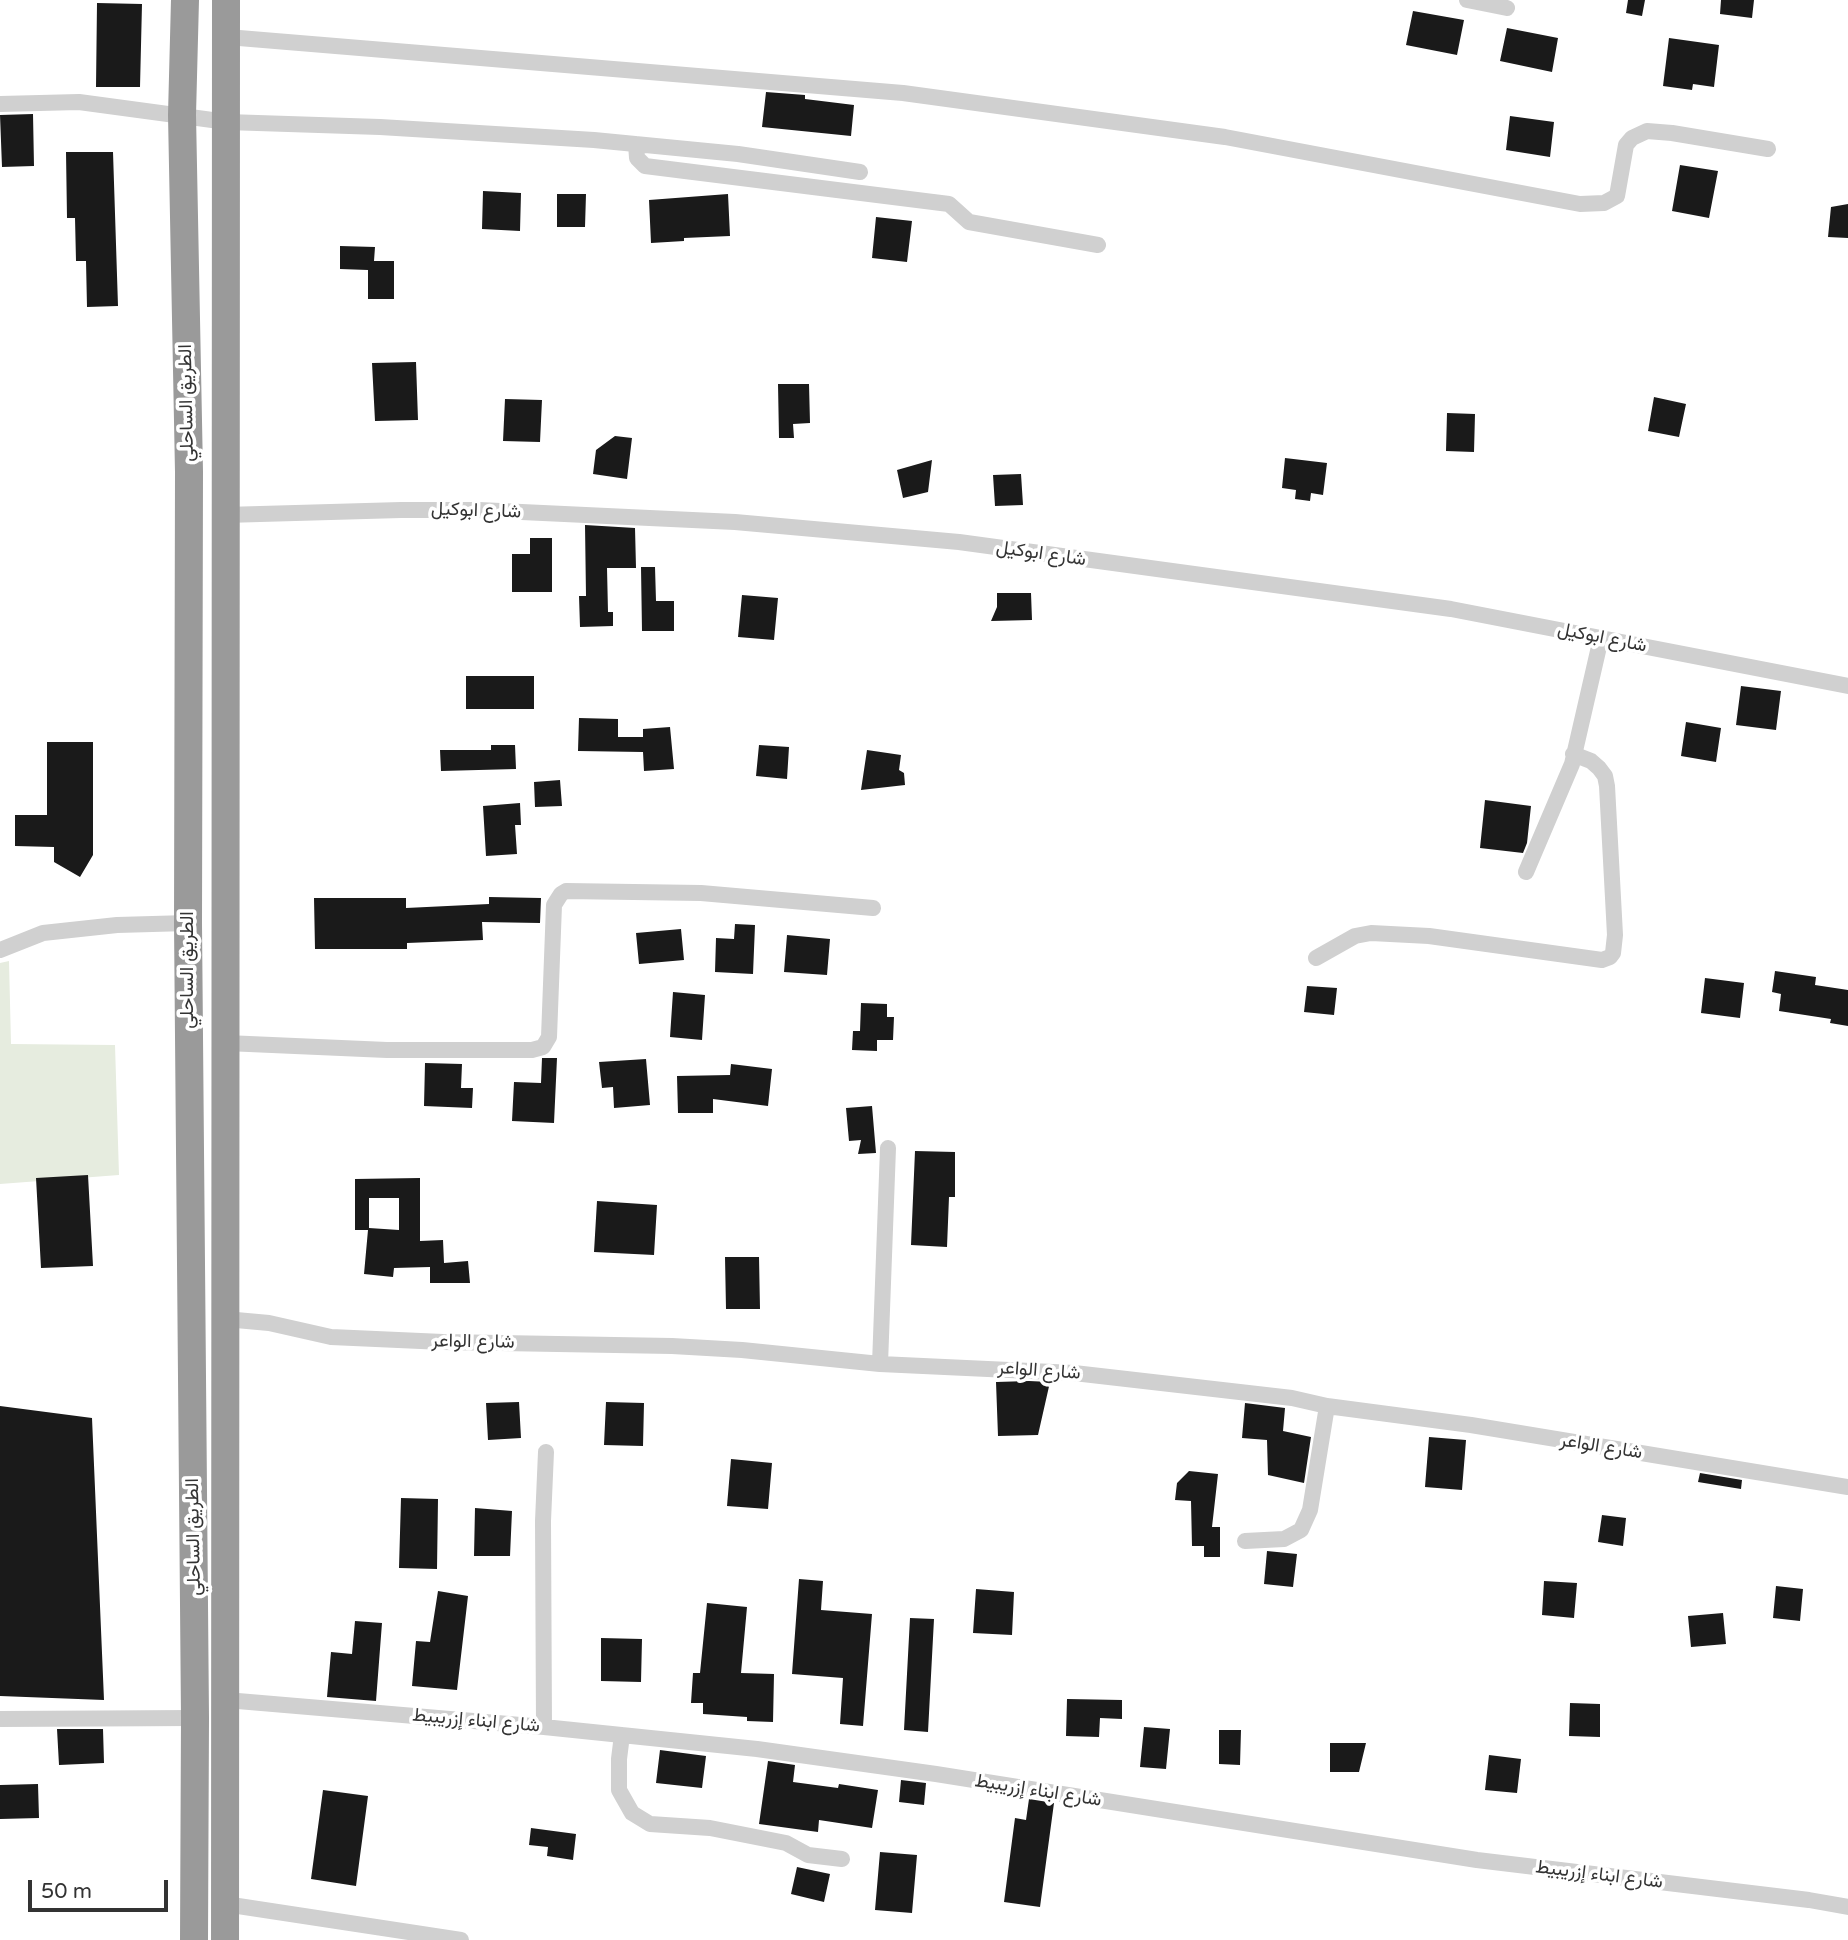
<!DOCTYPE html>
<html>
<head>
<meta charset="utf-8">
<style>
	body { margin:0 }
	#map { position:relative; width:1848px; height:1940px; overflow:hidden; background:#fff; font-family:"Varela Round",sans-serif }
	canvas { display:block }
	.scale { position:absolute; left:28px; top:1880px; width:140px; height:32px; box-sizing:border-box; border:4px solid #333; border-top:0; padding-left:9px; font-size:21px; line-height:24px; white-space:nowrap; color:#333; -webkit-text-stroke:5px #fff; paint-order:stroke }
</style>
</head>
<body>
<div id="map">
<canvas width="1848" height="1940"></canvas>
<div class="scale">50 m</div>
</div>
<script>
const ctx = document.querySelector('canvas').getContext('2d');
ctx.lineJoin = 'round';
function paint(path, color) {
  ctx.fillStyle = color;
  ctx.fill(path, 'evenodd');
}
function shape(rows) {
  const path = new Path2D();
  for (const r of rows) {
    path.moveTo(r[0], r[1]);
    for (let i = 2; i < r.length; i += 2) path.lineTo(r[i], r[i + 1]);
  }
  return path;
}
function trace(path, color, width, dash) {
  ctx.strokeStyle = color;
  ctx.lineWidth = width;
  ctx.lineCap = dash ? 'butt' : 'round';
  ctx.setLineDash(dash || []);
  ctx.stroke(path);
}
function label(font, color, halo, rows, align = 'center') {
  ctx.font = font + ' "Varela Round",Vazirmatn,sans-serif';
  ctx.lineWidth = 7;
  ctx.setLineDash([]);
  ctx.textBaseline = 'middle';
  ctx.strokeStyle = halo;
  ctx.fillStyle = color;
  for (const [text, x, y, turn = 0] of rows) {
    ctx.save();
    ctx.translate(x, y);
    ctx.rotate((+turn || 0) * Math.PI / 180);
    ctx.textAlign = isNaN(turn) ? turn : align;
    if (halo) ctx.strokeText(text, 0, 0);
    ctx.fillText(text, 0, 0);
    ctx.restore();
  }
}
const green = shape([
	[9,961,11,1044,115,1045,119,1175,0,1184,0,963]
]);
const building = shape([
	[1628,0,1645,0,1642,16,1626,13],
	[1721,0,1754,0,1752,18,1720,14],
	[97,3,142,4,140,87,96,87],
	[1413,11,1464,20,1457,55,1406,45],
	[1507,28,1558,38,1552,72,1500,61],
	[1669,38,1719,45,1714,87,1693,84,1692,90,1663,86],
	[766,92,805,95,805,99,854,105,851,136,762,127],
	[33,114,34,166,2,167,0,115],
	[1510,116,1554,122,1550,157,1506,150],
	[66,152,113,152,118,306,87,307,86,261,76,261,75,218,67,218],
	[1680,165,1718,171,1709,218,1672,211],
	[483,191,521,193,520,231,482,229],
	[557,194,586,194,585,227,557,227],
	[728,194,730,236,684,238,684,241,651,243,649,200],
	[1848,204,1848,238,1828,237,1831,207],
	[876,217,912,221,907,262,872,258],
	[340,246,375,247,374,261,394,261,394,299,368,299,368,270,340,269],
	[416,362,418,420,375,421,372,363],
	[778,384,809,384,810,423,793,424,794,438,779,438],
	[1654,397,1686,404,1679,437,1648,431],
	[505,399,542,400,540,442,503,441],
	[1447,413,1475,414,1474,452,1446,451],
	[615,436,632,438,627,479,593,474,596,450],
	[1285,458,1327,463,1323,495,1311,493,1310,501,1295,499,1296,490,1282,488],
	[932,460,928,492,903,498,897,470],
	[1021,474,1023,505,995,506,993,475],
	[585,525,635,528,636,568,607,568,608,612,613,612,613,626,580,627,579,596,586,596],
	[530,538,552,538,552,592,512,592,512,554,530,554],
	[641,567,655,567,656,601,674,601,674,631,642,631],
	[997,593,1031,593,1032,620,991,621,997,607],
	[742,595,778,598,774,640,738,637],
	[466,676,534,676,534,709,466,709],
	[1741,686,1781,691,1776,730,1736,725],
	[579,718,618,719,618,737,643,737,643,729,670,727,674,769,644,771,643,752,578,751],
	[1686,722,1721,728,1716,762,1681,756],
	[47,742,93,742,93,855,80,877,54,862,54,847,15,846,15,815,47,815],
	[491,745,515,745,516,769,441,771,440,750,491,750],
	[759,745,789,747,787,779,756,776],
	[867,750,901,755,899,770,904,773,905,785,861,790],
	[560,780,562,806,535,807,534,782],
	[1485,800,1531,806,1527,843,1523,853,1480,848],
	[520,803,521,825,515,825,517,854,486,856,483,806],
	[489,897,541,898,540,923,482,922,483,940,407,943,407,949,315,949,314,898,406,898,406,908,489,904],
	[735,924,755,925,753,974,715,972,716,938,734,939],
	[681,929,684,960,639,964,636,933],
	[787,935,830,939,827,975,784,972],
	[1775,971,1816,977,1815,985,1848,990,1848,1026,1830,1023,1831,1019,1779,1011,1781,994,1772,992],
	[1705,978,1744,983,1740,1018,1701,1013],
	[1307,986,1337,988,1334,1015,1304,1012],
	[673,992,705,995,702,1040,670,1037],
	[861,1003,887,1004,887,1017,894,1017,893,1040,877,1040,877,1051,852,1050,853,1031,860,1031],
	[542,1058,557,1058,554,1123,512,1121,514,1082,541,1083],
	[646,1059,650,1105,614,1108,613,1087,602,1088,599,1062],
	[425,1063,462,1064,461,1088,473,1088,472,1108,424,1106],
	[731,1064,772,1069,768,1106,713,1099,713,1113,678,1113,677,1076,730,1075],
	[872,1106,876,1153,858,1154,861,1140,849,1141,846,1108],
	[915,1151,955,1152,955,1197,949,1197,947,1247,911,1245],
	[88,1175,93,1266,41,1268,36,1178],
	[420,1178,420,1241,443,1240,444,1263,468,1261,470,1283,430,1283,430,1267,394,1268,393,1277,364,1274,368,1230,355,1230,355,1179],
	[369,1198,399,1198,399,1230,369,1228],
	[597,1201,657,1205,654,1255,594,1252],
	[725,1257,759,1257,760,1309,726,1309],
	[1029,1381,1050,1382,1038,1435,998,1436,996,1382],
	[519,1402,521,1438,488,1440,486,1403],
	[606,1402,644,1403,643,1446,604,1445],
	[1245,1403,1285,1408,1283,1431,1311,1437,1304,1483,1268,1475,1267,1440,1242,1438],
	[0,1406,92,1418,104,1700,0,1696],
	[1429,1437,1466,1440,1462,1490,1425,1487],
	[731,1459,772,1463,768,1509,727,1506],
	[1189,1471,1218,1474,1212,1527,1220,1527,1220,1557,1204,1557,1204,1546,1192,1546,1191,1501,1175,1500,1177,1483],
	[1700,1473,1742,1480,1741,1489,1698,1482],
	[401,1498,438,1499,437,1569,399,1568],
	[475,1508,512,1511,510,1556,474,1556],
	[1602,1515,1626,1518,1623,1546,1598,1542],
	[1267,1551,1297,1554,1293,1587,1264,1584],
	[799,1579,823,1581,821,1610,872,1614,863,1726,840,1724,843,1678,792,1674],
	[1544,1581,1577,1583,1574,1618,1542,1615],
	[1776,1586,1803,1589,1800,1621,1773,1618],
	[976,1589,1014,1592,1012,1635,973,1633],
	[438,1591,468,1596,457,1690,412,1686,416,1641,430,1642],
	[707,1603,747,1607,741,1673,774,1674,773,1722,747,1721,747,1717,703,1714,703,1703,691,1703,693,1673,700,1673],
	[1723,1613,1726,1644,1691,1647,1688,1616],
	[910,1618,934,1619,928,1732,904,1730],
	[355,1621,382,1623,376,1701,327,1697,331,1652,352,1654],
	[601,1638,642,1639,641,1682,601,1681],
	[1067,1699,1122,1700,1122,1719,1100,1718,1099,1737,1066,1736],
	[1570,1703,1600,1704,1600,1737,1569,1736],
	[1144,1727,1170,1729,1166,1769,1140,1767],
	[57,1729,103,1729,104,1763,59,1765],
	[1219,1730,1241,1730,1240,1765,1219,1764],
	[1330,1743,1366,1743,1359,1772,1330,1772],
	[660,1750,706,1756,702,1788,656,1783],
	[1489,1755,1521,1759,1517,1793,1485,1790],
	[768,1761,795,1765,793,1782,838,1788,839,1784,878,1790,872,1828,819,1820,818,1832,759,1824],
	[901,1780,926,1783,924,1805,899,1802],
	[38,1784,39,1818,0,1819,0,1785],
	[323,1790,368,1796,356,1886,311,1879],
	[1029,1799,1054,1803,1040,1907,1004,1902,1015,1818,1026,1820],
	[531,1828,576,1834,573,1860,547,1856,548,1847,529,1845],
	[880,1852,917,1855,912,1913,875,1910],
	[797,1867,830,1874,824,1902,791,1894]
]);
const street = shape([
	[1467,0,1507,8],
	[227,37,903,93,1225,137,1580,204,1604,203,1617,196,1626,145,1632,138,1647,131,1672,133,1768,149],
	[0,104,79,102,227,122,380,127,594,140,738,154,860,172],
	[636,144,637,158,645,166,949,204,969,222,1098,245],
	[225,515,401,510,479,510,735,522,959,542,1451,609,1848,686],
	[1526,872,1572,764,1601,638],
	[0,950,43,933,117,925,188,923],
	[1316,958,1355,936,1371,933,1429,936,1602,960,1610,957,1613,953,1615,935,1607,786,1605,776,1599,768,1591,761,1573,754],
	[226,1043,387,1050,532,1050,543,1047,549,1037,554,905,561,894,566,891,701,893,873,908],
	[225,1319,269,1323,331,1337,443,1342,672,1346,742,1350,880,1364,1074,1373,1292,1398,1327,1406,1471,1425,1848,1487],
	[880,1364,888,1148],
	[1245,1541,1284,1539,1301,1530,1310,1510,1327,1406],
	[226,1700,544,1727,757,1749,936,1774,1477,1860,1809,1900,1848,1907],
	[0,1719,195,1718],
	[544,1727,543,1521,546,1452],
	[622,1735,619,1759,619,1790,632,1813,650,1824,710,1828,786,1843,808,1855,842,1859],
	[225,1904,461,1940]
]);
const highway = shape([
	[185,0,182,115,189,472,188,923,195,1718,194,1940],
	[225,1940,226,0]
]);
const streetNames = [
	["الطريق الساحلي",187,403,-91],
	["شارع ابوكيل",476,511,2],
	["شارع ابوكيل",1041,554,8],
	["شارع ابوكيل",1602,638,11],
	["الطريق الساحلي",188,970,-90],
	["شارع الواعر",473,1342,1],
	["شارع الواعر",1039,1371,4],
	["شارع الواعر",1601,1447,9],
	["الطريق الساحلي",194,1537,-91],
	["شارع ابناء إزريبيط",476,1721,5],
	["شارع ابناء إزريبيط",1038,1791,9],
	["شارع ابناء إزريبيط",1599,1875,7]
];
paint(green, '#e6ecdf');
paint(building, '#1a1a1a');
trace(street, '#d0d0d0', 16);
trace(highway, '#9a9a9a', 28);
label('19px', '#333', '#fff', streetNames);
</script>
</body>
</html>
